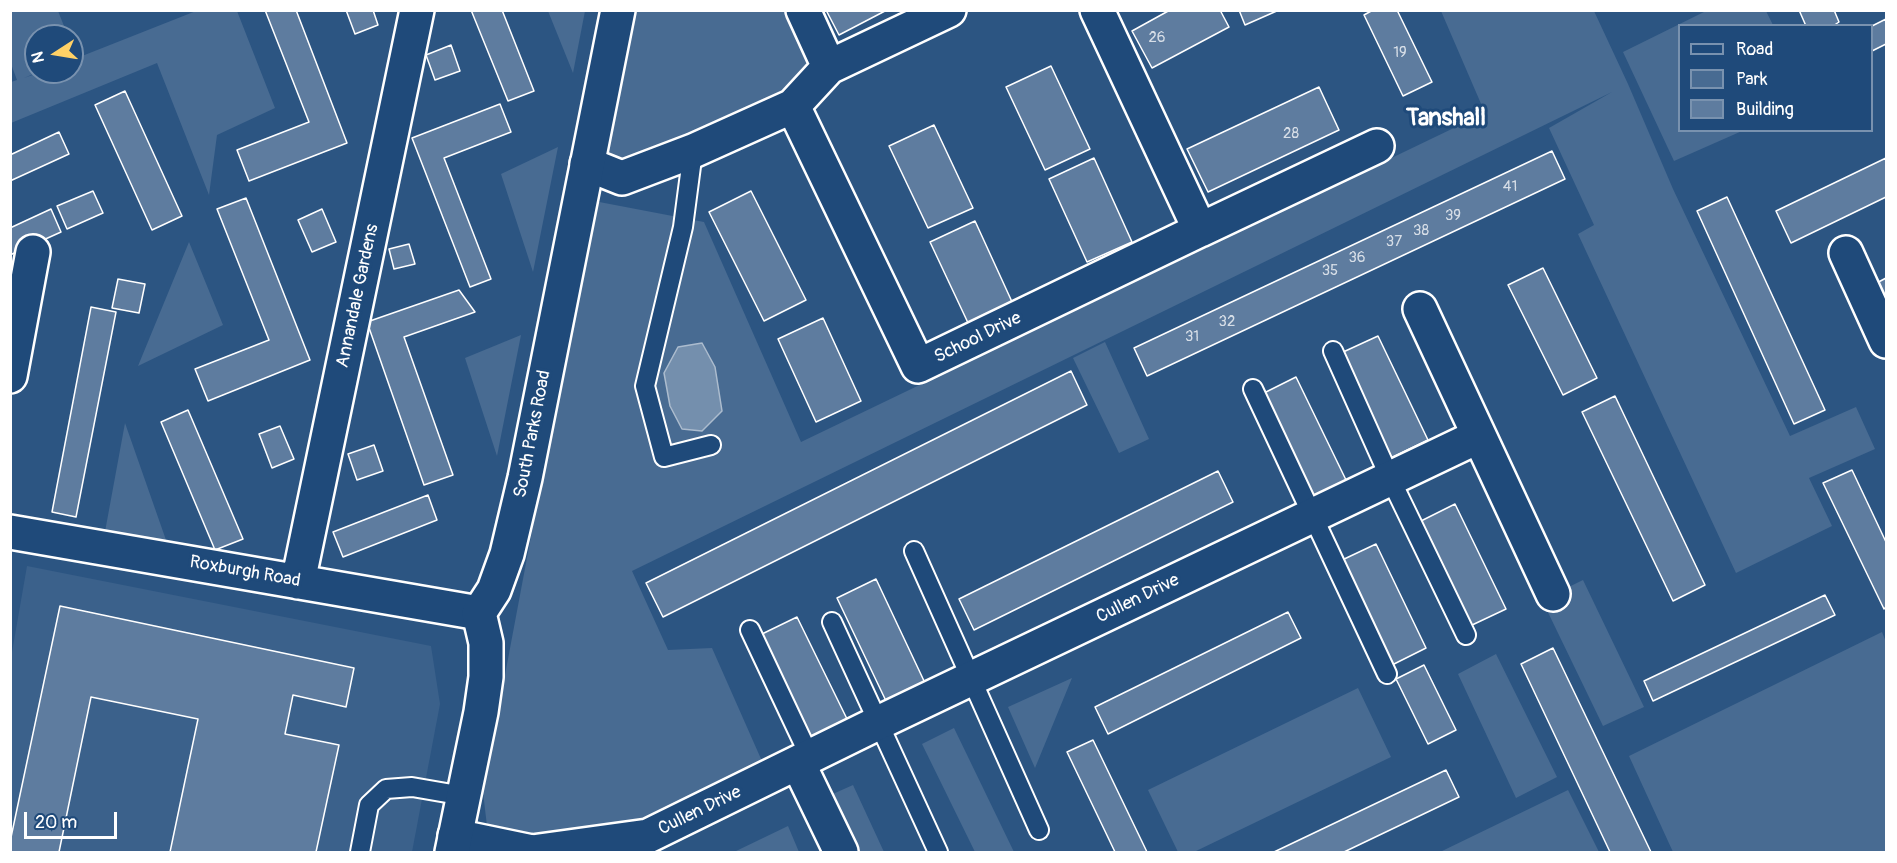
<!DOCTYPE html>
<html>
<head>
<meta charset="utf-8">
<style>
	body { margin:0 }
	#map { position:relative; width:1897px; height:863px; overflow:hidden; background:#2c5582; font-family:Pangolin,sans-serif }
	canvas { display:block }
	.frame { position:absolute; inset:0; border:12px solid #fff; pointer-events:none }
	.legend { position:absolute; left:1678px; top:24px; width:195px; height:108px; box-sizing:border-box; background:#1f4a7a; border:2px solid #7992af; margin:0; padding:8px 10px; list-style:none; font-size:18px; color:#fff }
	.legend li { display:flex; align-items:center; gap:12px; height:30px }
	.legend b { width:30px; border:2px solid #7992af }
	.north { position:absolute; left:24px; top:24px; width:60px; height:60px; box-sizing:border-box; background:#1f4a7a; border:2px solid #7992af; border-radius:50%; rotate:258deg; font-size:16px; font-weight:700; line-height:24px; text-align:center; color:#fff }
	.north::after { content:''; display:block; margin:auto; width:21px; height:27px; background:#ffd166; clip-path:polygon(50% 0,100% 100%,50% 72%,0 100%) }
	.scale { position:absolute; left:24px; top:812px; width:93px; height:27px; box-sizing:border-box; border:3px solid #fff; border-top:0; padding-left:8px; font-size:18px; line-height:21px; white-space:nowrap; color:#fff; -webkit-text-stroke:4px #1f4a7a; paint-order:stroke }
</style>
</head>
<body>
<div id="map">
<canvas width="1897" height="863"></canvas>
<div class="frame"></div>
<ul class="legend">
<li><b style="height:8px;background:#1f4a7a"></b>Road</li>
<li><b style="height:16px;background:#486b92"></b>Park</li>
<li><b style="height:16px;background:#5e7c9f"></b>Building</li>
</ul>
<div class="north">N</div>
<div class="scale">20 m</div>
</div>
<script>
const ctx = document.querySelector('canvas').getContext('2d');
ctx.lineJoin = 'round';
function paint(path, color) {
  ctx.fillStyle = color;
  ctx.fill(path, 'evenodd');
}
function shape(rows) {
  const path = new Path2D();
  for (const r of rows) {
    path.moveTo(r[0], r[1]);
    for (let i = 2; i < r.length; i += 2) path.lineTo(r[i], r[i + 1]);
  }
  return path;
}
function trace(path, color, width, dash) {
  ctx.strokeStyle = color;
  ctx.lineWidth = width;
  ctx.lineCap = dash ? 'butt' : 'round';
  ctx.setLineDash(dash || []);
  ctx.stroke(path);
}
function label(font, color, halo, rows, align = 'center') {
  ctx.font = font + ' Pangolin,sans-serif';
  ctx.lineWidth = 6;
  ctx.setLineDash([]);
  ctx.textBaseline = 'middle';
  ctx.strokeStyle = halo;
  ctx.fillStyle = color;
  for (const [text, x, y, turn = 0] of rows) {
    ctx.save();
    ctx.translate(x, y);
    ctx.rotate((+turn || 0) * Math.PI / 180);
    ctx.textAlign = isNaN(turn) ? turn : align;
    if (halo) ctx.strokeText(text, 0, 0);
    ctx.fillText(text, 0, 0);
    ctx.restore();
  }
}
const built = shape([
	[27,566,431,646,440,704,412,852,11,852,11,658]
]);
const green = shape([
	[11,10,58,11,68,36,36,36,36,72,38,72,24,78,41,72,72,72,72,47,77,58,196,11,237,11,275,108,217,135,209,195,157,63,11,123,11,82,17,80,11,64],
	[1708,10,1766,11,1773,25,1680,26,1680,130,1742,131,1674,161,1623,52],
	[548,11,585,11,573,73],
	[632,11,803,11,829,67,793,106,600,169],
	[1441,11,1594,11,1628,84,1673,189,1790,436,1856,407,1875,449,1809,478,1832,526,1736,573,1578,234,1594,225,1549,128,1612,92,632,571,668,650,712,648,769,777,648,836,489,843,483,792,594,201,704,222,801,442,1485,113],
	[558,147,533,272,501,174],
	[189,242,223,325,138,366],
	[521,335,497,456,465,358],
	[1105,342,1149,439,1119,453,1073,358],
	[125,423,173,560,102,548],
	[1583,580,1644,707,1603,726,1542,600],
	[1882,632,1886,642,1886,852,1673,852,1629,756],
	[1496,654,1557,777,1516,798,1458,674],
	[1072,678,1035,768,1008,707],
	[1358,688,1391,757,1194,852,1178,852,1148,790],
	[954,728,1014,852,975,852,922,744],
	[853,785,884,852,852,852,826,797],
	[1568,790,1599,852,1440,852],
	[788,826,799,852,734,852]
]);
const water = shape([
	[702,343,715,367,722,411,702,431,682,429,670,406,664,373,678,347,702,343]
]);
const building = shape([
	[265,10,296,10,347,143,249,181,237,150,309,122,265,10],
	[346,10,373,10,378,25,355,34,346,10],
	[471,10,502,10,534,91,508,101,471,10],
	[826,10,885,10,885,11,839,35,826,10],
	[1170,10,1220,10,1229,27,1152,68,1132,31,1170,10],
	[1239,10,1279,10,1245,25,1239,10],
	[1373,10,1397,10,1432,82,1403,96,1364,15,1373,10],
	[1799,10,1834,10,1839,22,1833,26,1806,26,1799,10],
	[1886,19,1886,44,1872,51,1872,26,1886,19],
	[451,45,460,71,435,80,426,55,451,45],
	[1051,66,1090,149,1045,170,1006,87,1051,66],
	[1319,87,1339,130,1208,192,1187,149,1319,87],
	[125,91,182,216,152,230,95,105,125,91],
	[500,104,511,132,444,158,491,279,470,287,412,138,500,104],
	[934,125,973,208,928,228,889,146,934,125],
	[59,132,69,154,10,181,10,155,59,132],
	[1552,151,1565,179,1147,376,1134,348,1552,151],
	[1094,158,1132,242,1087,262,1049,179,1094,158],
	[1886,158,1886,197,1791,243,1776,211,1886,158],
	[93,191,103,213,67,229,57,206,93,191],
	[751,191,806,300,764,321,709,212,751,191],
	[1727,197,1825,410,1794,424,1697,211,1727,197],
	[246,198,310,360,208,401,195,369,269,340,217,209,246,198],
	[51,209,61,232,10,255,10,228,51,209],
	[322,209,336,242,312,252,298,220,322,209],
	[975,221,1013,304,969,325,930,242,975,221],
	[409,244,415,264,394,269,389,249,409,244],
	[1543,268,1597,378,1563,395,1508,285,1543,268],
	[1886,278,1886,313,1873,285,1886,278],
	[118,279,145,284,139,313,112,308,118,279],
	[459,290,475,312,404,337,453,475,424,485,367,322,459,290],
	[91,307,116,312,76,517,52,512,91,307],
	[823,318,861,401,816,422,778,339,823,318],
	[1378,336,1428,440,1391,458,1341,353,1378,336],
	[1071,371,1087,405,663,617,646,583,1071,371],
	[1296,377,1347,482,1311,499,1260,395,1296,377],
	[1615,396,1705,585,1673,601,1582,412,1615,396],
	[188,410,243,539,215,550,161,422,188,410],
	[280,426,294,459,272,468,259,434,280,426],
	[374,445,383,471,357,480,348,454,374,445],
	[1852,470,1886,542,1886,607,1884,609,1823,483,1852,470],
	[1218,471,1233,502,974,630,959,599,1218,471],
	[428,495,437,520,343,557,333,532,428,495],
	[1455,504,1506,609,1470,626,1419,522,1455,504],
	[1376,544,1426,648,1390,666,1340,561,1376,544],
	[876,579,925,683,886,701,837,598,876,579],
	[1825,595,1835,615,1653,701,1644,681,1825,595],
	[60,606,354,668,346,707,293,695,285,734,339,745,316,852,170,852,198,719,91,697,59,852,10,852,10,842,60,606],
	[1288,612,1301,638,1108,734,1095,707,1288,612],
	[797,617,849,723,813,741,762,634,797,617],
	[1553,648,1651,852,1610,852,1521,664,1553,648],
	[1424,665,1456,730,1428,744,1396,679,1424,665],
	[1093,740,1147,852,1115,852,1067,752,1093,740],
	[1446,770,1459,797,1344,852,1274,852,1446,770]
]);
const lane = shape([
	[693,151,683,227,645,386,664,457,711,445],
	[1333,351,1390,478,1466,635],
	[1253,389,1387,674],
	[914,551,1039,830],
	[832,622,938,852],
	[750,630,810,757],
	[360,852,369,805,386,789,412,787,464,796]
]);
const street = shape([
	[803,10,829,67],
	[793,106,829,67,949,10],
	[587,164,622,178,693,151,793,106,918,366,1200,230,1097,10],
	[1200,230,1377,146],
	[1846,253,1886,341],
	[1420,309,1553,594],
	[10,376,33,252],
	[10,532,479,613],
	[298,582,417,10],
	[798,763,841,852],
	[455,836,532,852,648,836,878,723,1479,436]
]);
const secondary = shape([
	[452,852,481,712,486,677,486,643,479,613,494,590,507,554,525,478,618,10]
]);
const numberNames = [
	["26",1157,38],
	["19",1400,53],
	["28",1291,134],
	["41",1510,187],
	["39",1453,216],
	["38",1421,231],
	["37",1394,242],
	["36",1357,258],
	["35",1330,271],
	["32",1227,322],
	["31",1192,337]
];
const streetNames = [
	["Annandale Gardens",358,296,-78],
	["School Drive",978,338,-26],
	["South Parks Road",533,434,-79],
	["Roxburgh Road",245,572,10],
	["Cullen Drive",1138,599,-26],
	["Cullen Drive",700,811,-26]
];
const districtNames = [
	["Tanshall",1446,119]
];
paint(built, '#3b618b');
paint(green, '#486b92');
paint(water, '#748fad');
trace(water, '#acbcce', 1.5);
paint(building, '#5e7c9f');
trace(building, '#fff', 1.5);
trace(lane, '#fff', 22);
trace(street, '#fff', 38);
trace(secondary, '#fff', 38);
trace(lane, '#1f4a7a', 18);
trace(street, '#1f4a7a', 33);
trace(secondary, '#1f4a7a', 33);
label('15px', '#d7dee7', null, numberNames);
label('18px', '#fff', '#1f4a7a', streetNames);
label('bold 24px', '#fff', '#1f4a7a', districtNames);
</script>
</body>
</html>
